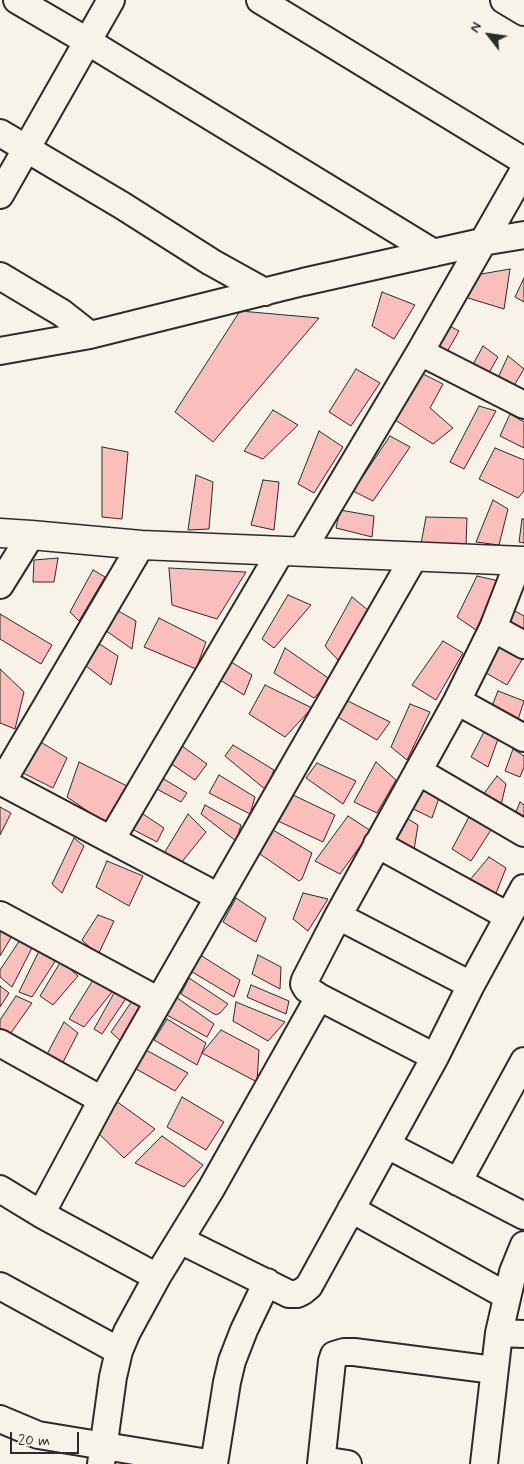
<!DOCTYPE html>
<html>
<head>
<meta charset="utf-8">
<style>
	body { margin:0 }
	#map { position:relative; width:524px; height:1464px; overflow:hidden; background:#f7f3e8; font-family:Mynerve,sans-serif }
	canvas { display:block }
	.north { position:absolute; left:464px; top:10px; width:50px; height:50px; -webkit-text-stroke:4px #f7f3e8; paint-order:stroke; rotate:300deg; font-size:14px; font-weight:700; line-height:20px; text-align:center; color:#2b2b2b }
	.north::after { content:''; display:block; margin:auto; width:18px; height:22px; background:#2b2b2b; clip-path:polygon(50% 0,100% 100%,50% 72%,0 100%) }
	.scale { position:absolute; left:10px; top:1432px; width:69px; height:22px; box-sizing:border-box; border:2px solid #2b2b2b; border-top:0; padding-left:6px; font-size:15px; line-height:18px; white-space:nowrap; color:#2b2b2b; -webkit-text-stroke:4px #f7f3e8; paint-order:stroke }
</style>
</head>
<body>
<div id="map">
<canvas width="524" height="1464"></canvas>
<div class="north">N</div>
<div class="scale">20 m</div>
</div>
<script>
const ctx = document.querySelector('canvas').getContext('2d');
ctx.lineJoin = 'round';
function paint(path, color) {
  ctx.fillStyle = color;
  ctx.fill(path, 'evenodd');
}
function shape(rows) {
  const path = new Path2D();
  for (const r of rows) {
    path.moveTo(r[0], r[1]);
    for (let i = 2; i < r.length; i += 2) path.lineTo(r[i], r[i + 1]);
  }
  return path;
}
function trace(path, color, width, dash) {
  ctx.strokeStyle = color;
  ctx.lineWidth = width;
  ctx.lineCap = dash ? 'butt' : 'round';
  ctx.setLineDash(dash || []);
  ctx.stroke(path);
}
const building = shape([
	[510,269,504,309,465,297,470,276,510,269],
	[524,278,524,302,515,297,524,278],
	[382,292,415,305,394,339,372,326,382,292],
	[240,311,319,318,213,442,175,412,240,311],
	[444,323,459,331,447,352,431,346,444,323],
	[483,346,498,357,487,376,470,370,483,346],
	[508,356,524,369,510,392,495,384,508,356],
	[356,369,380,383,351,426,329,412,356,369],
	[419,372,443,384,430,408,453,428,433,444,395,420,419,372],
	[479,406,496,411,464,469,450,462,479,406],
	[273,410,298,425,263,459,244,451,273,410],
	[510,414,524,422,524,448,500,436,510,414],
	[319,431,343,447,314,493,298,484,319,431],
	[390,436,410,447,373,501,353,491,390,436],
	[102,447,128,452,122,519,102,517,102,447],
	[495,448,524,460,524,491,518,498,479,479,495,448],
	[196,475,213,482,209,529,188,530,196,475],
	[263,480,279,482,274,530,251,525,263,480],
	[493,500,508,509,499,545,476,542,493,500],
	[340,510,374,516,372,537,336,528,340,510],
	[426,517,467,518,466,546,421,544,426,517],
	[522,519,524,519,524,543,519,542,522,519],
	[58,558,54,582,33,582,34,560,58,558],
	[169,568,246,572,217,619,172,605,169,568],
	[93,570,105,577,79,621,70,612,93,570],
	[477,576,499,581,476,630,457,617,477,576],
	[288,595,311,605,274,648,262,639,288,595],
	[352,597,369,611,338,660,325,646,352,597],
	[113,608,136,621,132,649,105,630,113,608],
	[515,611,524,616,524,637,506,627,515,611],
	[0,614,52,645,41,664,0,639,0,614],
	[159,618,206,642,196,669,144,647,159,618],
	[95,641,118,656,111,685,82,663,95,641],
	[443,641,463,653,436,700,412,685,443,641],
	[501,644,523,658,507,685,481,670,501,644],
	[285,648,331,680,314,698,274,673,285,648],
	[228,660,252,675,244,695,220,680,228,660],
	[0,669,24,692,15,729,0,723,0,669],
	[265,685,312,708,285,737,249,714,265,685],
	[498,691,524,701,516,726,492,706,498,691],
	[344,699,390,722,377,740,336,716,344,699],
	[410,704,430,712,407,760,391,747,410,704],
	[484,732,498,739,488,767,471,757,484,732],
	[34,738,67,758,53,788,19,771,34,738],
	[175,741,207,764,195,780,167,761,175,741],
	[233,745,274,770,266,790,225,756,233,745],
	[513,749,524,756,524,767,520,777,505,771,513,749],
	[79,762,127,786,105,823,67,797,79,762],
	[376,762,396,780,377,813,354,802,376,762],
	[317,763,356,781,343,804,306,778,317,763],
	[157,775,187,793,181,802,155,788,157,775],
	[219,775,255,797,250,814,209,793,219,775],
	[497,776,506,784,501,805,483,795,497,776],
	[416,787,439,798,432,818,407,806,416,787],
	[293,795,335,815,323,842,278,821,293,795],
	[520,802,524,805,524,823,514,817,520,802],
	[205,805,241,825,236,841,201,814,205,805],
	[0,807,11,813,0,835,0,807],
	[137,810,164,828,157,842,132,829,137,810],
	[398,813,418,825,414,850,387,839,398,813],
	[188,814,206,832,181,863,163,855,188,814],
	[348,816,371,831,340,874,315,861,348,816],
	[469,817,491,830,471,861,452,849,469,817],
	[268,827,312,853,302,879,299,881,260,854,268,827],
	[74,838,84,846,62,893,52,884,74,838],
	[489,857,506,868,495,896,469,881,489,857],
	[107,861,143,876,129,906,96,887,107,861],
	[303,893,328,899,308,931,293,919,303,893],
	[236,898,266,918,256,942,223,922,236,898],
	[98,915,114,921,98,955,82,940,98,915],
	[0,930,12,936,0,956,0,930],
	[22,937,33,946,12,987,0,977,0,970,22,937],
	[40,949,56,960,32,997,19,992,40,949],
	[197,953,240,980,234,997,189,970,197,953],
	[258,955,281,967,280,989,252,974,258,955],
	[61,961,78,976,53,1005,40,996,61,961],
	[189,978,228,1004,220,1013,216,1015,181,994,189,978],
	[93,980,112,992,84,1027,69,1019,93,980],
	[251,985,289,1001,286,1014,247,997,251,985],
	[0,986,9,993,0,1007,0,986],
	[118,986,129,994,102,1034,94,1029,118,986],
	[173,995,214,1024,207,1037,163,1013,173,995],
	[16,996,32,1003,8,1037,0,1030,0,1020,16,996],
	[134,998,149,1009,125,1045,111,1032,134,998],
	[236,1002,285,1022,268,1041,233,1021,236,1002],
	[167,1019,206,1043,197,1065,154,1040,167,1019],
	[64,1022,78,1033,60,1068,45,1058,64,1022],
	[221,1030,259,1050,257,1082,202,1053,221,1030],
	[146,1050,188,1073,175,1091,131,1066,146,1050],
	[182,1097,224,1122,206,1150,167,1127,182,1097],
	[116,1101,155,1129,124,1158,97,1132,116,1101],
	[162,1136,203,1165,184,1187,135,1163,162,1136]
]);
const street = shape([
	[17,0,87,41,434,253],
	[260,0,524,161],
	[504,0,524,12],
	[0,133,123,206,211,262,265,292],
	[0,195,111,0],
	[0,276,62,313,90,335],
	[0,351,90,335,303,282,482,242,524,235],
	[420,352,524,405],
	[301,552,420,352,524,170],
	[0,585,31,535],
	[493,628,524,645],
	[457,701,524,738],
	[418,771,524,833],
	[0,781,219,897],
	[2,782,141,545],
	[111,840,281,551],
	[377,844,508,916],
	[0,915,159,1001],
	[338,916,471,985],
	[0,1043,102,1100,414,557],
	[435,1057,319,997,307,989,304,984,305,980,338,916,457,701,493,628,519,561],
	[387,1145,524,1216],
	[458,1182,524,1061],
	[0,1189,41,1214,157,1277],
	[351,1209,507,1296],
	[41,1214,102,1100],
	[180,1240,289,1294,297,1294,303,1291,309,1286,435,1057,471,985,524,888],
	[0,1286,119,1351],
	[499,1333,524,1334],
	[0,1419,38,1435,214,1464],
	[322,1460,348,1464],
	[101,1464,113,1377,119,1351,127,1332,157,1277,211,1189,319,997],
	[214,1464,227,1382,232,1361,244,1330,267,1282],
	[321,1464,332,1361,334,1355,344,1352,354,1352,494,1370],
	[484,1464,499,1333,513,1272,524,1245]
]);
const secondary = shape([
	[0,533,31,535,141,545,524,561]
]);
paint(building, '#fabebc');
trace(building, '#2b2b2b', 1);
trace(street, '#2b2b2b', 30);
trace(secondary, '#2b2b2b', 31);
trace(street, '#f7f3e8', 26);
trace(secondary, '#f7f3e8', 28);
</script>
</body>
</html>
